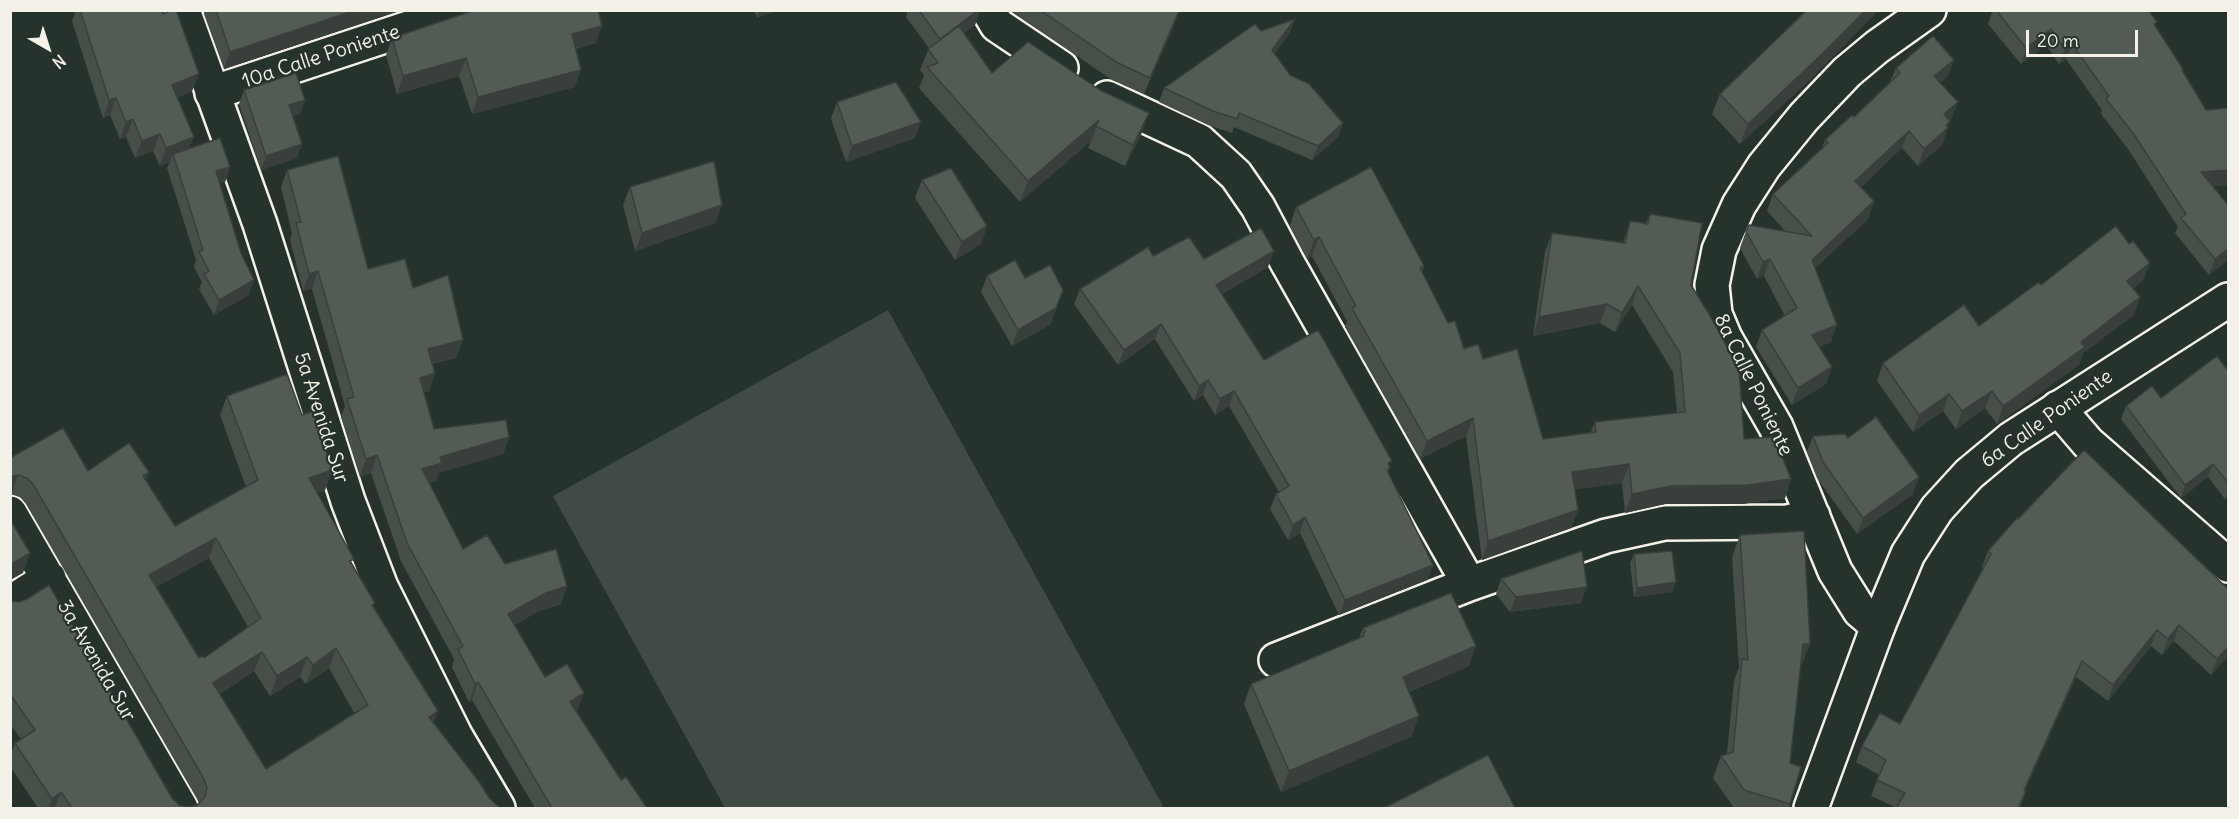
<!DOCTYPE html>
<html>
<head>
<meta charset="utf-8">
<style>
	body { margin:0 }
	#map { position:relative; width:2239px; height:819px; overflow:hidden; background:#26332d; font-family:Delius,sans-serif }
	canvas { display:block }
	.frame { position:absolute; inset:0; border:12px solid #f4f1e8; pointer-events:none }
	.north { position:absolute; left:18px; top:18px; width:60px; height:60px; -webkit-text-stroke:4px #26332d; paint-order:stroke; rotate:141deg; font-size:16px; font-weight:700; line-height:24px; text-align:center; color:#f4f1e8 }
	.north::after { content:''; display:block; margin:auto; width:21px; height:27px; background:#f4f1e8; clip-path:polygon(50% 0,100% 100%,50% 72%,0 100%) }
	.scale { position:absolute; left:2026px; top:30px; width:112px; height:27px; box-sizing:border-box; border:3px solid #f4f1e8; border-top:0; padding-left:8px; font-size:18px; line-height:21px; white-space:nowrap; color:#f4f1e8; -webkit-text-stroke:4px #26332d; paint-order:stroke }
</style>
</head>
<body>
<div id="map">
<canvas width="2239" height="819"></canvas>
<div class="frame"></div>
<div class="north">N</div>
<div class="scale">20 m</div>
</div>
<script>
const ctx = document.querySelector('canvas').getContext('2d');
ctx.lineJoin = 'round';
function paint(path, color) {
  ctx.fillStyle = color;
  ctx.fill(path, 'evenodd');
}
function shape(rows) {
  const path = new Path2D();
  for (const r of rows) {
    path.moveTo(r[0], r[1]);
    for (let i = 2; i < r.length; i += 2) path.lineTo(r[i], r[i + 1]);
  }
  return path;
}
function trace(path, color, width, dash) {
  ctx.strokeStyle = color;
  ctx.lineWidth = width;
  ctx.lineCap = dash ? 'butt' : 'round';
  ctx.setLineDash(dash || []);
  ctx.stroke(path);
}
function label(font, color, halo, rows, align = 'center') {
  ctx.font = font + ' Delius,sans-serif';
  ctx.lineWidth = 4.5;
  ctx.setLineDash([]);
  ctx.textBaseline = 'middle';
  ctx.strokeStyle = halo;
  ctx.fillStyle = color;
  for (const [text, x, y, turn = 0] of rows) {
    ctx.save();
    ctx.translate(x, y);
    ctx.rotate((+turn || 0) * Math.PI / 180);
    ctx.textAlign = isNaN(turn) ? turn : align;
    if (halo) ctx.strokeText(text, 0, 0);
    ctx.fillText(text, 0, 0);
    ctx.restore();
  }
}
const green = shape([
	[888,310,1163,806,1159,808,725,808,553,496]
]);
const minor = shape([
	[988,10,997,25,1061,68],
	[212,93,463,10],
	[1107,98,1199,141,1236,175,1258,207,1287,262,1469,584],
	[2058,408,2088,443,2228,565],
	[10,513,181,808],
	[10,603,49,578],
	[1878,626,1860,611,1835,571,1776,427,1725,338,1715,314,1712,285,1719,250,1739,205,1764,166,1804,117,1847,72,1877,47,1929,10],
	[1276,660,1469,584,1606,536,1665,523,1787,522,1813,516]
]);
const tertiary = shape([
	[183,10,260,224,348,501,381,587,455,735,498,808],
	[1811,808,1878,626,1908,554,1937,509,1969,474,2011,439,2228,300]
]);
const wall = shape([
	[76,10,162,10,199,74,192,91,177,98,190,148,230,167,225,182,219,183,249,295,214,315,199,289,202,282,194,267,196,260,167,168,170,162,160,166,153,151,135,158,126,137,120,139,110,115,103,118,72,21],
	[206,10,402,10,224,69,204,14],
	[754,10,777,10,757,18],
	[908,10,980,10,975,25,964,33,992,73,1141,135,1125,166,1088,148,1091,141,1020,202,919,88,924,75,920,70,929,48,906,17],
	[1010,10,1178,10,1173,28,1144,94,1112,80],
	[1993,10,2148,10,2156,27,2183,69,2183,71,2229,185,2213,186,2229,206,2229,259,2209,275,2175,233,2178,227,2128,149,2101,114,2102,110,2066,59,2059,64,2046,45,2021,64,1988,24],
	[1261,31,1290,33,1274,54,1290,75,1343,123,1338,137,1312,160,1234,127,1232,133,1208,125,1159,102,1164,88],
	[392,38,596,43,575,49,575,87,472,114,459,76,397,94,386,55],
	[1954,60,1947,77,1940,83,1951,120,1950,121,1942,145,1918,166,1902,148,1861,187,1874,201,1868,219,1815,268,1831,342,1819,347,1826,384,1792,405,1756,347,1762,330,1785,316,1764,276,1757,279,1740,248,1746,231,1785,231,1767,211,1773,194,1822,148,1825,140,1854,117,1890,82,1896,68],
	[1815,75,1740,144,1712,114,1720,94],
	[244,90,305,100,300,114,293,116,297,158,261,170,239,104],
	[837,102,915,138,846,162,831,119],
	[287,170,368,269,413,288,456,358,432,364,435,373,429,391,424,392,434,429,509,437,503,454,439,473,436,481,429,483,463,549,505,564,561,604,539,611,514,625,545,677,577,711,576,711,621,780,647,808,535,808,472,700,469,702,452,667,454,659,401,561,371,473,360,477,341,417,345,406,312,289,303,291,290,240,292,233,281,187],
	[922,180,987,226,981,244,955,260,915,198],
	[630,187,722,205,715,223,635,251,623,205],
	[1296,207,1424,266,1422,273,1448,323,1464,349,1483,359,1543,439,1591,432,1595,422,1677,413,1673,372,1632,305,1615,332,1600,323,1533,336,1545,252,1552,233,1623,243,1630,221,1646,223,1650,214,1691,285,1744,439,1791,479,1785,498,1742,504,1665,504,1625,513,1622,483,1575,489,1578,510,1571,528,1482,560,1466,436,1420,459,1345,327,1347,321,1312,256,1307,259,1290,226],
	[1153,256,1204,259,1268,267,1222,294,1264,360,1390,467,1388,473,1433,565,1427,580,1339,615,1300,533,1288,540,1270,509,1276,494,1279,492,1229,406,1215,415,1203,395,1194,401,1155,339,1118,365,1074,304,1080,289],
	[987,276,1025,278,1051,324,1012,346,981,292],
	[2143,281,2133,288,2140,297,2134,315,2083,353,2079,365,1997,424,1985,408,1956,429,1943,411,1913,432,1877,381,1883,363,1979,326,2041,285],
	[2229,372,2229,496,2225,499,2208,477,2181,498,2121,419,2126,406,2161,398],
	[227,396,302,415,332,470,325,490,317,493,352,565,374,607,438,711,433,723,489,798,500,808,38,808,10,766,10,756,15,743,21,739,10,724,10,601,172,798,179,805,188,807,197,805,199,803,197,799,26,504,20,497,10,494,10,458,88,471,149,472,146,480,175,526,246,487,220,415],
	[209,558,248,627,204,658,199,658,156,587],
	[329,668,354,713,266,769,220,694,254,671,270,696,300,677,306,684],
	[1813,436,1913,494,1857,534,1817,478,1807,452],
	[2018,519,2229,590,2229,655,2211,675,2174,641,2162,655,2151,646,2108,701,2076,677,2025,790,2026,791,2020,808,1896,808,1897,808,1871,796,1879,775,1856,762,1862,746,1900,724,1983,568,1982,567,1988,551],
	[1740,535,1802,665,1800,665,1790,763,1801,767,1789,808,1734,808,1713,778,1721,756,1727,754,1734,681,1739,667,1732,557],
	[1634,554,1672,592,1634,597,1630,563],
	[1501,579,1581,603,1510,612,1496,594],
	[1363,628,1469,666,1409,692,1412,736,1281,792,1244,704,1251,684,1359,638]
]);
const shadedWall = shape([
	[356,10,402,10,224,69,230,52],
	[759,10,777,10,757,18],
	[978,10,980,10,975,25,934,55,940,39],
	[1866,10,1879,10,1815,75,1740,144,1748,124],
	[1179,11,1173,28,1144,94,1150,78],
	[1295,19,1290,33,1267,64,1272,50],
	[602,26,596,43,565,51,572,34],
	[2051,29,2046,45,2021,64,2026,48],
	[2072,44,2066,59,2059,64,2065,49],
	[466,58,459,76,397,94,403,76],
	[1954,60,1947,77,1928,94,1934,76],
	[581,70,575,87,472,114,478,97],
	[199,74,192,91,166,103,172,85],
	[116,98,110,115,103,118,109,100],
	[305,100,300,114,284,119,289,105],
	[1958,102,1951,120,1938,131,1944,114],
	[1149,113,1141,135,1125,166,1133,145],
	[133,119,126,137,120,139,126,122],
	[1099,120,1091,141,1020,202,1028,181],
	[1950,121,1942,145,1918,166,1924,149],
	[921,122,915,138,846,162,852,146],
	[1343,123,1338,137,1312,160,1318,146],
	[1909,131,1902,148,1849,198,1855,181],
	[160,134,153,151,135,158,142,141],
	[194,137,187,154,173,154,170,162,160,166,166,148],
	[302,144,297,158,261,170,266,156],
	[230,167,225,182,210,186,216,171],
	[2229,170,2229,185,2195,188,2201,172],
	[1874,201,1868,219,1806,277,1812,260],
	[722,205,715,223,635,251,642,233],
	[987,226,981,244,955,260,962,242],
	[1319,237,1312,256,1307,259,1314,240],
	[2229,248,2229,259,2209,275,2215,259],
	[1274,251,1268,267,1211,300,1216,285],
	[1770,259,1764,276,1757,279,1763,262],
	[2150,263,2143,281,2121,298,2127,281],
	[318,271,312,289,303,291,309,274],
	[254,280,249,295,214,315,219,300],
	[1638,286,1632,305,1615,332,1622,313],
	[1063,290,1051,324,1012,346,1018,330],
	[2140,297,2134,315,2083,353,2079,365,1997,424,2003,406,2081,342],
	[1607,304,1600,323,1533,336,1539,317],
	[1161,324,1155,339,1118,365,1124,350],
	[1837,325,1831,342,1806,352,1812,335],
	[463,340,456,358,421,366,428,349],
	[1832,367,1826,384,1792,405,1798,388],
	[435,373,429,391,413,395,420,378],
	[1208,380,1203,395,1194,401,1199,386],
	[1234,391,1229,406,1215,415,1220,399],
	[1992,391,1985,408,1956,429,1962,411],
	[1949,394,1943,411,1913,432,1919,415],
	[1473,418,1466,436,1420,459,1427,441],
	[509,437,503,454,439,473,436,481,416,487,422,469,440,457],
	[377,455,371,473,360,477,366,459],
	[1629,464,1622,483,1565,491,1572,472],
	[2213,464,2208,477,2181,498,2185,485],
	[332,470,325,490,302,498,309,478],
	[149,472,141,492,143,476],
	[18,475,11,494,10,477],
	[1919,477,1913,494,1857,534,1863,518],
	[1791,479,1785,498,1742,504,1665,504,1625,513,1632,494,1671,486],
	[1578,510,1571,528,1482,560,1488,541],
	[1305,517,1300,533,1288,540,1293,525],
	[216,538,209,558,142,595,149,575],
	[30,553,23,573,10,580,10,565],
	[1433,565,1427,580,1339,615,1345,600],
	[1676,582,1672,592,1634,597,1637,588],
	[567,586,561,604,539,611,502,631,508,614,546,593],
	[1587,587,1581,603,1510,612,1516,597],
	[2179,625,2174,641,2162,655,2168,639],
	[2157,630,2151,646,2108,701,2113,685],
	[1803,644,1810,644,1802,665,1795,666],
	[1476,646,1469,666,1395,697,1403,677],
	[2229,646,2229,655,2211,675,2217,659],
	[336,648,329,668,306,684,313,665],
	[262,652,254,671,206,703,213,683],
	[307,657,300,677,270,696,277,676],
	[2082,661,2076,677,2018,806,2024,790],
	[478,682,472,700,469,702,475,684],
	[584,693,577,711,563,719,570,702],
	[438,711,431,730,429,717],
	[1419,716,1412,736,1281,792,1289,771],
	[61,792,55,808,48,808,52,799]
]);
const building = shape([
	[80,10,162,10,163,14,172,10,176,10,199,74,172,85,194,137,166,148,160,134,142,141,133,119,126,122,116,98,109,100,80,10],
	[216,10,356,10,230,52,216,10],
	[475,10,598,10,602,26,572,34,581,70,478,97,466,58,403,76,392,38,475,10],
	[919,10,978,10,940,39,919,10],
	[1040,10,1178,10,1179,11,1150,78,1118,63,1040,10],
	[1807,10,1866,10,1822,54,1748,124,1720,94,1807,10],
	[1996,10,2148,10,2157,22,2154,24,2183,69,2182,70,2206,110,2229,108,2229,170,2201,172,2229,206,2229,248,2215,259,2181,218,2186,214,2133,133,2106,99,2109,96,2072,44,2065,49,2051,29,2026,48,1996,10],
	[1295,19,1272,50,1290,75,1309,84,1343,123,1318,146,1239,113,1237,119,1213,111,1164,88,1255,24,1261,31,1295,19],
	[959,26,992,73,1028,42,1100,90,1149,113,1133,145,1096,126,1099,120,1028,181,927,67,938,63,928,49,959,26],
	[1933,36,1954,60,1934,76,1958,102,1944,114,1950,121,1946,125,1948,128,1924,149,1909,131,1855,181,1874,201,1812,260,1837,325,1812,335,1832,367,1798,388,1762,330,1797,308,1770,259,1763,262,1746,231,1749,225,1812,236,1773,194,1828,143,1825,140,1852,115,1854,117,1900,73,1896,68,1933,36],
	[296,73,305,100,289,105,302,144,266,156,244,90,296,73],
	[896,82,921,122,852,146,837,102,896,82],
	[220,138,230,167,216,171,241,253,254,280,219,300,204,274,209,271,199,252,203,250,173,154,220,138],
	[338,156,368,269,405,259,413,288,448,275,463,340,428,349,435,373,420,378,434,429,506,420,509,437,440,457,442,463,422,469,463,549,487,535,505,564,556,549,567,586,546,593,508,614,545,677,567,664,584,693,570,702,621,780,626,777,647,808,552,808,478,682,475,684,458,649,463,646,407,543,377,455,366,459,347,399,354,397,318,271,309,274,296,223,301,222,287,170,338,156],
	[714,161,722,205,642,233,630,187,714,161],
	[1371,167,1424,266,1420,268,1448,323,1455,321,1464,349,1478,344,1483,359,1517,349,1543,439,1596,432,1595,422,1685,412,1680,353,1638,286,1622,313,1607,304,1539,317,1552,233,1625,243,1630,221,1648,224,1650,214,1702,223,1691,285,1709,314,1739,369,1744,439,1774,437,1791,479,1748,485,1671,486,1632,494,1629,464,1572,472,1578,510,1488,541,1473,418,1427,441,1352,308,1356,306,1319,237,1314,240,1296,207,1371,167],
	[951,168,987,226,962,242,922,180,951,168],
	[2116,226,2129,244,2133,241,2150,263,2127,281,2140,297,2081,342,2085,347,2003,406,1992,391,1962,411,1949,394,1919,415,1883,363,1964,305,1979,326,2039,282,2041,285,2116,226],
	[1261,228,1274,251,1216,285,1264,360,1318,330,1392,461,1388,463,1390,468,1387,470,1433,565,1345,600,1305,517,1293,525,1276,494,1289,486,1234,391,1220,399,1208,380,1199,386,1161,324,1124,350,1080,289,1148,247,1153,256,1189,237,1204,259,1261,228],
	[1015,260,1025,278,1050,265,1063,290,1056,308,1018,330,987,276,1015,260],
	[2217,356,2229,372,2229,484,2213,464,2185,485,2126,406,2152,386,2161,398,2217,356],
	[287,374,302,415,313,411,332,470,309,478,354,559,350,561,375,603,372,605,438,711,429,717,480,783,489,798,500,808,72,808,61,792,52,799,15,743,35,730,10,694,10,601,19,602,27,599,49,585,172,798,179,805,188,807,197,805,205,797,207,788,204,779,33,484,27,478,18,475,10,477,10,458,63,428,88,471,129,443,149,472,143,476,175,526,258,480,227,396,287,374],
	[216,538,261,618,204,658,202,656,199,658,149,575,216,538],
	[336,648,368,705,266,769,213,683,262,652,277,676,307,657,313,665,336,648],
	[1876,417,1919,477,1863,518,1823,462,1813,436,1845,434,1848,438,1876,417],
	[2084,450,2229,590,2229,646,2217,659,2179,625,2168,639,2157,630,2113,685,2082,661,2024,790,2026,791,2018,808,1896,808,1905,793,1877,780,1886,760,1862,746,1880,713,1900,724,1991,554,1988,551,2017,518,2018,519,2084,450],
	[10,519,30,553,10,565,10,519],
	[1804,531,1810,644,1803,644,1790,763,1801,767,1790,804,1744,790,1721,756,1733,752,1742,659,1748,660,1740,535,1804,531],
	[1582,551,1587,587,1516,597,1501,579,1582,551],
	[1672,551,1676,582,1637,588,1634,554,1672,551],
	[1451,593,1476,646,1403,677,1419,716,1289,771,1251,684,1364,636,1363,633,1365,632,1363,628,1451,593],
	[1488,755,1515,808,1384,808,1488,755]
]);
const streetNames = [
	["10a Calle Poniente",321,57,-18],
	["8a Calle Poniente",1753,385,64],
	["5a Avenida Sur",321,418,72],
	["6a Calle Poniente",2047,419,-35],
	["3a Avenida Sur",96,661,60]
];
paint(green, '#414b45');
trace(minor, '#f4f1e8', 38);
trace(tertiary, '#f4f1e8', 38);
trace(minor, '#26332d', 33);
trace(tertiary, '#26332d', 33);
paint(wall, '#474f49');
paint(shadedWall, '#39403c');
paint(building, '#525c55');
trace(building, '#39403c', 1.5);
label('20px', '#f4f1e8', '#26332d', streetNames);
</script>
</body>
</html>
